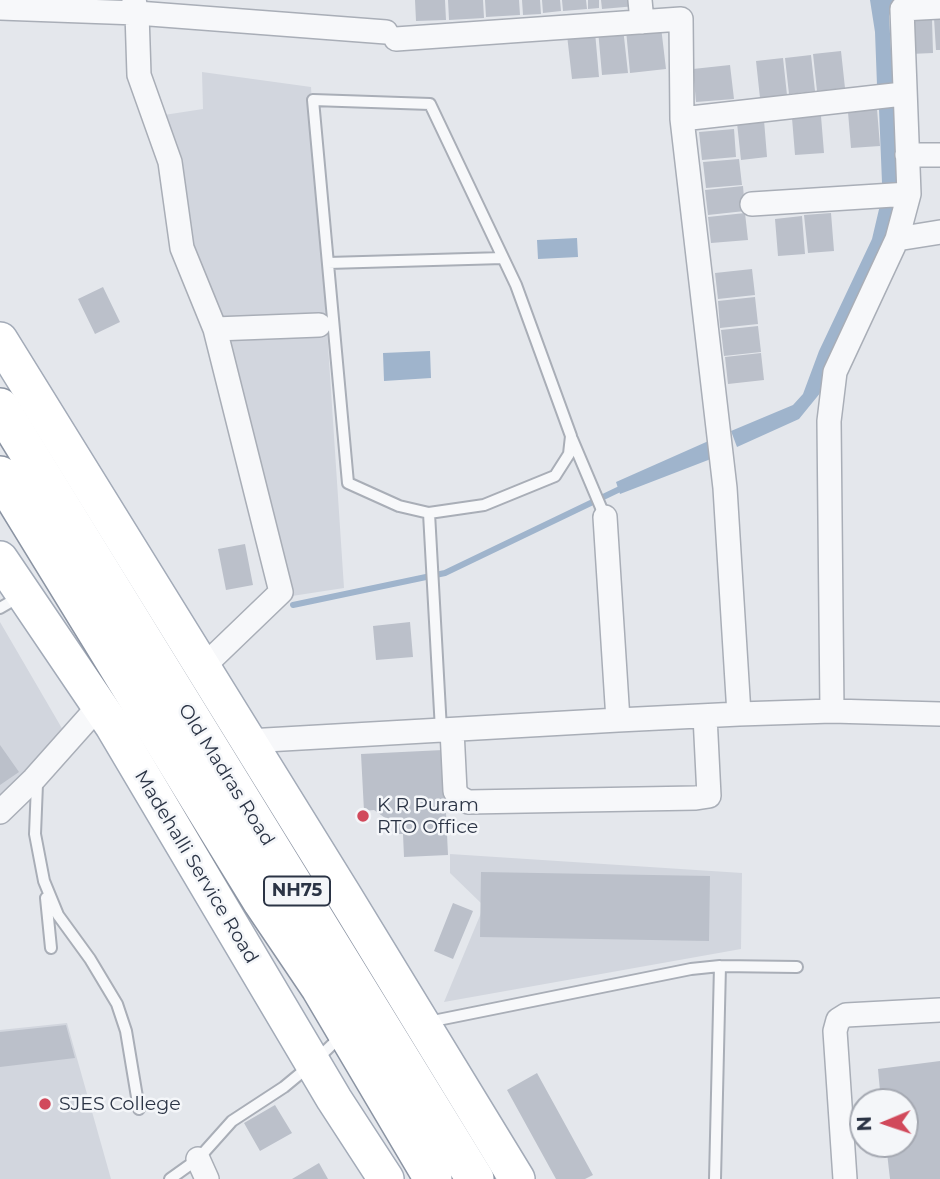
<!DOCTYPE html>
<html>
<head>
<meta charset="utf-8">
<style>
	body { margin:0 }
	#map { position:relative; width:940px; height:1179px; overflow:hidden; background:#e4e7ec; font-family:Montserrat,sans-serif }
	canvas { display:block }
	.north { position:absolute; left:849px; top:1088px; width:70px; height:70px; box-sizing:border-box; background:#f4f6f9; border:2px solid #a4a8b1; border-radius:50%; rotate:268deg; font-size:19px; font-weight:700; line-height:28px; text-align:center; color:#2b3445 }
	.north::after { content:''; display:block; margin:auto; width:24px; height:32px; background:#d1495b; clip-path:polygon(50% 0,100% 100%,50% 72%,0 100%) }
</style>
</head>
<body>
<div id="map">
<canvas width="940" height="1179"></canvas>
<div class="north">N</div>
</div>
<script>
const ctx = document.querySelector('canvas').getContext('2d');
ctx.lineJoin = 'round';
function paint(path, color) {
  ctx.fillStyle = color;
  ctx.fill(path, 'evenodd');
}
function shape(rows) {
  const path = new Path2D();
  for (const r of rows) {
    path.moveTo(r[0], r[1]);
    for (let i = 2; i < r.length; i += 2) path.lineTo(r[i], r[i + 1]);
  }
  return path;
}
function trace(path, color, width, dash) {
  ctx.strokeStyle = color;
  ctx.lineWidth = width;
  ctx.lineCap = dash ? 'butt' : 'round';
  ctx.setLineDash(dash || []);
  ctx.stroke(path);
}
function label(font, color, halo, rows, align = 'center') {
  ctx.font = font + ' Montserrat,sans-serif';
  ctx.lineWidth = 5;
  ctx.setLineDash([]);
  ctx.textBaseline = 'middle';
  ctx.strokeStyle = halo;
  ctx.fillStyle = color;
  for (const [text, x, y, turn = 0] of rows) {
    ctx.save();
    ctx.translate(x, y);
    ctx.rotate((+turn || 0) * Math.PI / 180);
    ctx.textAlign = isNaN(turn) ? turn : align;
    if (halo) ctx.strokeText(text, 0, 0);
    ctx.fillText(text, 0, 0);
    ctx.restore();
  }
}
const built = shape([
	[202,72,311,87,344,588,292,596,187,229,182,158,164,115,203,109],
	[0,622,67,737,0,802],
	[450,854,742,873,741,949,444,1002,484,906,450,873],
	[67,1023,111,1179,0,1179,0,1030]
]);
const water = shape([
	[870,0,895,0,889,16,893,84,877,85,875,32],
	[894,107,897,184,882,183,879,108],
	[880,205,895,207,891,230,832,360,821,392,799,419,737,447,731,431,793,405,803,394,819,351,872,239],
	[577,238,578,257,538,259,537,240],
	[430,351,431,378,384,381,383,353],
	[713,439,716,457,620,494,616,482]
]);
const stream = shape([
	[293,605,445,573,624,487]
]);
const building = shape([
	[415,0,445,0,446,20,416,21],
	[448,0,483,0,484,18,449,20],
	[485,0,519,0,520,15,486,17],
	[522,0,540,0,541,14,523,15],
	[542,0,560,0,561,11,543,13],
	[562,0,586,0,587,9,563,11],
	[588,0,599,0,599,8,588,9],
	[601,0,636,0,636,6,602,9],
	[934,18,940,18,940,50,936,50],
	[932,19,933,53,910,54,908,20],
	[661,27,666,69,630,73,626,30],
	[623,28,628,73,602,75,598,30],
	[595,32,599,77,572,79,567,35],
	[841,51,845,88,817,91,813,54],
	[811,55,815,91,789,94,785,58],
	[783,58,787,95,760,98,756,61],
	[730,65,734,99,696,102,693,69],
	[877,109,880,146,851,148,848,112],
	[821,116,824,153,795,155,792,118],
	[764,120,767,157,741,160,737,123],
	[734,129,736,157,702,160,699,132],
	[739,159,742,185,706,188,703,162],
	[743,186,745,211,708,215,705,190],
	[745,213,748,240,711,243,708,217],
	[831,213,834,251,808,253,804,215],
	[802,216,805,254,778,256,775,219],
	[752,269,755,295,718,299,715,273],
	[103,287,120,322,95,334,78,299],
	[755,297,758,324,720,328,718,301],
	[758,326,761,352,724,356,721,330],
	[761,353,764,380,728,384,725,357],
	[245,544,253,585,226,590,218,549],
	[410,622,413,657,376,660,373,626],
	[0,745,19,772,0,785],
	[443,750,448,855,404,857,403,834,396,834,395,825,374,810,364,811,361,754],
	[481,872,710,876,709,941,480,937],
	[453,903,473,911,453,959,434,951],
	[66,1025,75,1058,0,1067,0,1032],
	[940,1061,940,1179,890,1179,886,1144,905,1144,905,1102,881,1102,878,1069],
	[537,1073,593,1175,585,1179,556,1179,507,1090],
	[275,1105,292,1133,260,1151,244,1123],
	[319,1163,328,1179,292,1179]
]);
const service = shape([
	[328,263,503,258],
	[572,439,605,517],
	[429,513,399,506,348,483,313,100,430,104,516,285,571,436,569,454,555,476,484,505,429,513,441,730],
	[0,608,19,597],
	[34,780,37,784,35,834,44,881,58,915,90,959,117,1004,126,1031,139,1109],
	[46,898,51,948],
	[428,1022,691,969,720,966,797,967],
	[170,1179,198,1159,232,1121,284,1087,313,1063,341,1036],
	[715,1179,720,966]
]);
const minor = shape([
	[134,0,137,13,139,75,170,162,182,248,215,329,281,592,203,667],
	[640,0,642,22],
	[0,8,137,13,386,32],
	[396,39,681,19,682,119,725,488,739,714,618,720],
	[682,119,903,94],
	[907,155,940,155],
	[752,204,909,194],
	[897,239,940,232],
	[215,329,319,325],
	[832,711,940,714],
	[739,714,832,711,829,421,835,372,897,239,909,194,902,9,940,7],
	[452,730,455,791,459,797,468,802,696,798,709,796,705,716],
	[248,741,618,720,605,517],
	[0,812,34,779,99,706],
	[198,1159,207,1179],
	[845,1179,835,1031,838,1020,846,1015,940,1010]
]);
const primary = shape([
	[0,340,343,894,517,1179],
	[0,559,113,726,334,1099,386,1179]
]);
const trunk = shape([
	[0,407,475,1179],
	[0,475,262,902,320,988,433,1179]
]);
const markers = [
	[363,816,7,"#d1495b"],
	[45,1104,7,"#d1495b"]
];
const shields = [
	[297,891,66]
];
const shieldNames = [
	["NH75",297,891]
];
const streetNames = [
	["Old Madras Road",226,775,58],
	["Madehalli Service Road",196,867,59]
];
const poiNames = [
	["K R Puram",377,805],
	["RTO Office",377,827],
	["SJES College",59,1104]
];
paint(built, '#d2d6de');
paint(water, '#9fb4cc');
trace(stream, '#9fb4cc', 6);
paint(building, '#bbc0ca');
trace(service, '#a9aeb7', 14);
trace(minor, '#a9aeb7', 26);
trace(primary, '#a3abb8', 38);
trace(trunk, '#8b94a3', 40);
trace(service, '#f7f8fa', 10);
trace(minor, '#f7f8fa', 23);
trace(primary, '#fff', 35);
trace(trunk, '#fff', 37);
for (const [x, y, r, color] of markers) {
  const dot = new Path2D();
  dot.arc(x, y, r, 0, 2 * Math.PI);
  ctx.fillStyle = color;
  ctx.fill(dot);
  trace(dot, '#f4f6f9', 2.5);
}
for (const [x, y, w] of shields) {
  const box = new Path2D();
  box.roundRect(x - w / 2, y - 14.5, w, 29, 5);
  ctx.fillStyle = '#f4f6f9';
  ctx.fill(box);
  trace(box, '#2b3445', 2);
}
label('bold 18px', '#2b3445', null, shieldNames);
label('19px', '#2b3445', '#f4f6f9', streetNames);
label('19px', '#2b3445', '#f4f6f9', poiNames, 'left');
</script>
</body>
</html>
